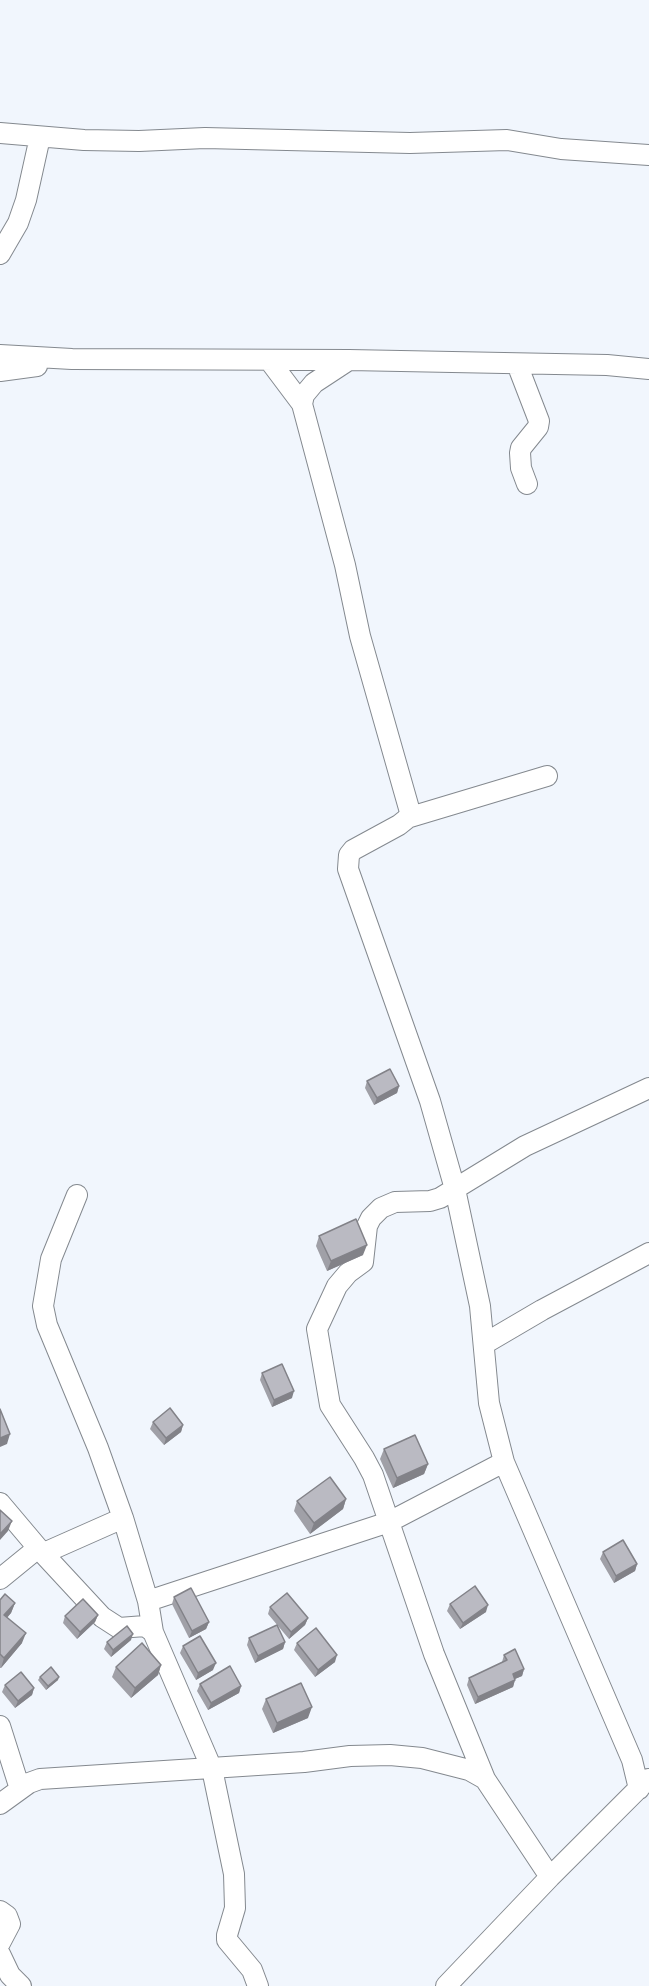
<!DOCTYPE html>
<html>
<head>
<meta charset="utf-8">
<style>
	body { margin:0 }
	canvas { display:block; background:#f1f6fd }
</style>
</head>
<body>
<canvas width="649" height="1986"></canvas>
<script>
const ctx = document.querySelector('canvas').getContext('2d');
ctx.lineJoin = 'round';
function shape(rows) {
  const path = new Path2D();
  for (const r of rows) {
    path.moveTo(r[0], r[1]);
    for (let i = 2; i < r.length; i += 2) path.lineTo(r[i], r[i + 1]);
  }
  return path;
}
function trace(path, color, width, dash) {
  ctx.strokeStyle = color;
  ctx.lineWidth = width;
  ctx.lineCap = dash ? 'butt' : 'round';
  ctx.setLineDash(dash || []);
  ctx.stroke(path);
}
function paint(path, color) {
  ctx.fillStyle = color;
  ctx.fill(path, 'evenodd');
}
const minor = shape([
	[0,133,84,140,139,141,205,138,410,143,507,140,561,149,649,155],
	[0,254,18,223,26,200,40,137],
	[0,355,72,359,349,360,607,365,649,369],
	[269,360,302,404],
	[349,360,314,383,304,395,302,404,345,565,360,636,410,812,409,817,399,825,353,850,349,855,348,869,430,1101,455,1189,480,1306,489,1403,504,1462,632,1760,639,1789],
	[517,364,539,421,538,427,521,448,520,453,521,468,527,484],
	[0,371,37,366],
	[407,818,547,776],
	[77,1195,51,1259,43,1306,47,1325,98,1448,123,1518,148,1601,153,1632],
	[484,1344,542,1310,649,1253],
	[0,1503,38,1548,102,1617,119,1628,145,1626,153,1632,212,1769,234,1874,235,1908,227,1935,227,1940,252,1970,258,1986],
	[44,1553,123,1518],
	[0,1579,38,1548],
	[148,1601,389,1522,504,1462],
	[0,1726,20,1789],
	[0,1804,29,1783,40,1779,304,1762,350,1756,390,1755,422,1758,469,1770,485,1779],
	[550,1877,485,1779,434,1654,373,1475,364,1458,330,1405,317,1329,337,1286,348,1273,363,1262,367,1226,371,1218,381,1208,395,1202,430,1201,440,1198,525,1146,649,1088],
	[0,1911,7,1916,10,1924,0,1943],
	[0,1954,10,1975,21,1986],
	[446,1986,550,1877,648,1779]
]);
const wall = shape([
	[367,1081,399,1086,397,1093,374,1105,365,1088],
	[319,1236,363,1255,327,1271,316,1246],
	[262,1373,292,1398,272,1407,260,1380],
	[153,1422,183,1425,181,1432,164,1445,150,1429],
	[384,1449,428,1464,424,1474,393,1488,380,1459],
	[346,1499,343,1509,310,1534,294,1511,297,1501],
	[603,1552,637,1564,635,1571,614,1583,600,1559],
	[174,1597,209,1622,206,1629,189,1638,172,1604],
	[0,1600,15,1603,11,1613,7,1618,22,1643,1,1668,0,1668],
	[450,1604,486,1612,460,1629,447,1611],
	[270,1607,308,1618,305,1625,289,1639,268,1614],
	[98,1615,95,1622,77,1639,63,1623,65,1616],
	[249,1638,285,1642,283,1649,255,1663,247,1645],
	[131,1640,111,1657,104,1649,107,1642],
	[297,1643,335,1662,315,1677,294,1650],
	[183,1646,213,1670,196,1680,180,1653],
	[504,1655,524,1669,522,1676,515,1679,513,1687,475,1704,467,1685,469,1678,502,1663,502,1662],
	[161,1665,158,1675,131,1698,112,1677,116,1667],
	[40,1677,58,1680,46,1690,38,1680],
	[200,1684,241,1686,239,1693,208,1710,197,1691],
	[5,1685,34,1688,32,1695,15,1708,2,1692],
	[266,1699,308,1718,273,1733,262,1709]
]);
const shadedWall = shape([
	[399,1086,397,1093,374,1105,377,1098],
	[367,1245,363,1255,327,1271,331,1261],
	[294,1391,292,1398,272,1407,274,1400],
	[183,1425,181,1432,164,1445,166,1438],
	[10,1434,7,1444,0,1447,0,1438],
	[428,1464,424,1474,393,1488,397,1478],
	[346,1499,343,1509,310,1534,314,1523],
	[12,1521,8,1531,0,1540,0,1534],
	[637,1564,635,1571,614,1583,616,1576],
	[15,1603,11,1613,0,1625,4,1615],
	[488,1605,486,1612,460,1629,463,1623],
	[98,1615,95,1622,77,1639,80,1632],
	[308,1618,305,1625,289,1639,291,1632],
	[209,1622,206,1629,189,1638,192,1631],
	[26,1633,22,1643,1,1668,4,1658],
	[133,1634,131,1640,111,1657,113,1650],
	[285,1642,283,1649,255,1663,258,1656],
	[337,1655,335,1662,315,1677,318,1670],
	[216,1663,213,1670,196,1680,198,1673],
	[161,1665,158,1675,131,1698,135,1688],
	[524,1669,522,1676,510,1681,513,1674],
	[59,1677,58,1680,46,1690,48,1686],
	[515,1680,513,1687,475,1704,478,1697],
	[241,1686,239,1693,208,1710,211,1703],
	[34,1688,32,1695,15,1708,18,1701],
	[312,1707,308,1718,273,1733,277,1723]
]);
const building = shape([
	[390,1069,399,1086,377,1098,367,1081,390,1069],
	[356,1219,367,1245,331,1261,319,1236,356,1219],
	[282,1364,294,1391,274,1400,262,1373,282,1364],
	[170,1408,183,1425,166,1438,153,1422,170,1408],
	[0,1409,10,1434,0,1438,0,1409],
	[415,1435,428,1464,397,1478,384,1449,415,1435],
	[330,1477,346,1499,314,1523,297,1501,330,1477],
	[0,1510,12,1521,0,1534,0,1510],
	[623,1540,637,1564,616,1576,603,1552,623,1540],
	[475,1586,488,1605,463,1623,450,1604,475,1586],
	[191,1588,209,1622,192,1631,174,1597,191,1588],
	[287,1593,308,1618,291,1632,270,1607,287,1593],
	[5,1594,15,1603,4,1615,26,1633,4,1658,0,1654,0,1600,5,1594],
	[83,1599,98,1615,80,1632,65,1616,83,1599],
	[277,1625,285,1642,258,1656,249,1638,277,1625],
	[127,1626,133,1634,113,1650,107,1642,127,1626],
	[316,1628,337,1655,318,1670,297,1643,316,1628],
	[200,1636,216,1663,198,1673,183,1646,200,1636],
	[142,1643,161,1665,135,1688,116,1667,142,1643],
	[515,1649,524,1669,513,1674,515,1680,478,1697,469,1678,507,1660,504,1655,515,1649],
	[230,1666,241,1686,211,1703,200,1684,230,1666],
	[51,1667,59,1677,48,1686,40,1677,51,1667],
	[21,1672,34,1688,18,1701,5,1685,21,1672],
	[301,1683,312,1707,277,1723,266,1699,301,1683]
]);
trace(minor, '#84898f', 22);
trace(minor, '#fff', 20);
paint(wall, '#a0a0a7');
paint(shadedWall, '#828288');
paint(building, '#babac2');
trace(building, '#828288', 1.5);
</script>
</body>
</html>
